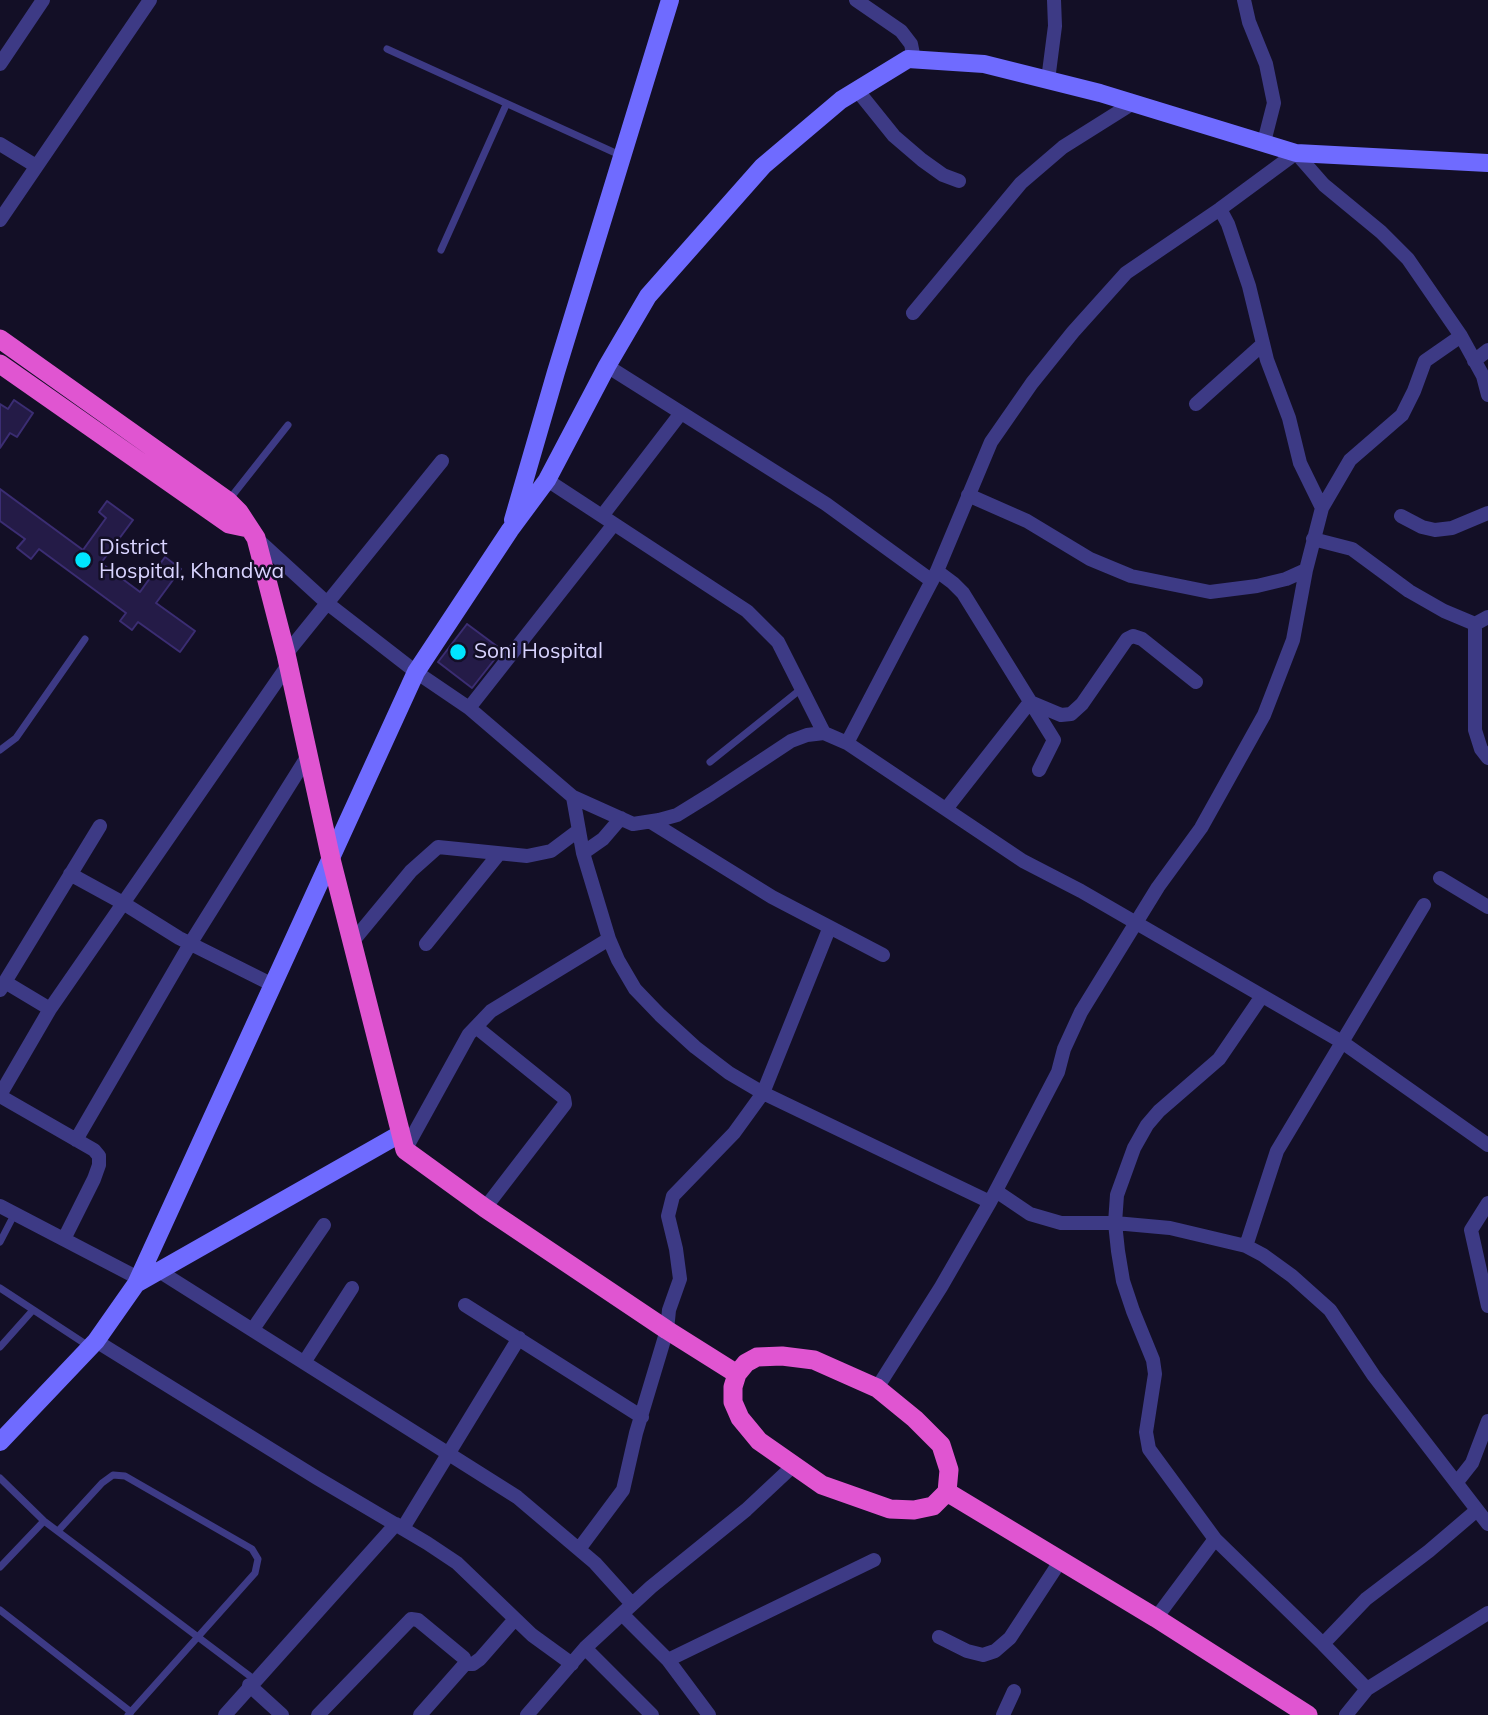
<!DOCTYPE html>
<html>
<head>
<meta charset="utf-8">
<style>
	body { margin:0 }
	canvas { display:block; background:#130f26 }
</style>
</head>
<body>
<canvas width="1488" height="1715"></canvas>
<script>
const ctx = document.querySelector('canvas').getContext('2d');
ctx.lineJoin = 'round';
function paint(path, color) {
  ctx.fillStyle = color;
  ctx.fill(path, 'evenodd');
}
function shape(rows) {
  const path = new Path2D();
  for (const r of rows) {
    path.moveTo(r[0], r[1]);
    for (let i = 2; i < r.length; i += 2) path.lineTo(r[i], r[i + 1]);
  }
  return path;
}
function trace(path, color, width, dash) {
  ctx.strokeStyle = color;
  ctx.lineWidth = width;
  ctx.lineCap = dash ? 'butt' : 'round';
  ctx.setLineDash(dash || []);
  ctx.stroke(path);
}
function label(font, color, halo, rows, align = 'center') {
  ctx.font = font + ' Mulish,sans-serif';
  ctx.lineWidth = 5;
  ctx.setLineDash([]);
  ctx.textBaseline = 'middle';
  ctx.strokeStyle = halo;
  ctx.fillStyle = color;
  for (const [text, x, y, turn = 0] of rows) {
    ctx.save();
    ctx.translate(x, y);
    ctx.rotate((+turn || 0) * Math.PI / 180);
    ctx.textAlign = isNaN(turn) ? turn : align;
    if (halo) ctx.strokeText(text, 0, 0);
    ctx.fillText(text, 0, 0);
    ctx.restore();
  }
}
const building = shape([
	[14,400,33,413,17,437,10,433,0,448,0,404,8,409,14,400],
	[0,489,83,550,106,518,99,512,107,501,133,520,101,563,140,592,165,557,181,569,156,603,195,631,180,652,138,622,132,630,120,621,126,613,39,549,31,559,17,548,25,539,0,521,0,489],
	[467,624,502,650,472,688,438,662,467,624]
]);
const service = shape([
	[387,49,622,156],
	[441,250,506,105],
	[228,501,288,425],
	[0,750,16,738,85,639],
	[710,762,801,689],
	[0,1242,15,1213],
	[0,1288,90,1347],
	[0,1347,33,1310],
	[0,1478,44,1521,255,1680],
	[58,1531,102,1483,113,1475,125,1476,252,1549,258,1559,255,1573,128,1715],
	[0,1567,44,1521],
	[0,1610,131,1712]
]);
const minor = shape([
	[856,0,901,31,911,44,914,59],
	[1244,0,1249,22,1266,64,1274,103,1264,142],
	[0,64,43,0],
	[1048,80,1055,26,1054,0],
	[857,90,894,136,922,160,943,175,959,181],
	[0,144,36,166],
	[1220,209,1228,224,1249,286,1267,360,1289,418,1300,463,1322,508],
	[0,220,150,0],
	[913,313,1021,183,1063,147,1133,103],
	[1474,361,1488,350],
	[607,366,826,504,932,581],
	[1196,404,1263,344],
	[547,480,747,611,778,642,824,733],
	[968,495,1027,521,1090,559,1131,576,1210,592,1257,586,1286,579,1306,570],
	[602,516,681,413],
	[1401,516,1422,527,1435,530,1452,528,1488,513],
	[257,539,327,603,416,672,469,708,573,797,633,824,659,820,677,815,711,794,791,741,807,735,824,733,847,743,1023,861,1081,891,1342,1042,1488,1145],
	[1313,539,1352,549,1409,591,1444,611,1475,624],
	[937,571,953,583,963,593,1054,740,1039,770],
	[1488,617,1475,624,1475,730,1481,749,1488,758],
	[286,654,442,461],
	[469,708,614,524],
	[847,743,937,571,991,442,1032,383,1073,332,1126,273,1220,209,1296,153,1324,185,1381,232,1408,259,1461,336,1483,376,1488,395],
	[573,797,583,853,609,939,618,960,635,989,660,1015,695,1047,729,1073,763,1093,990,1202,1058,1072,1064,1049,1081,1012,1158,887,1201,828,1264,715,1293,640,1306,570,1322,508,1350,460,1402,415,1414,391,1425,361,1461,336],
	[946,809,1030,702,1061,715,1071,714,1082,704,1127,639,1133,636,1142,639,1196,682],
	[651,822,772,897,883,955],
	[583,853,603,839,621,818],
	[70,874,123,903,179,938,273,985],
	[1440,878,1488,907],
	[353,941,411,871,438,847,527,856,551,851,579,830],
	[426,944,498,855],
	[5,982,50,1009],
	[0,990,100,826],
	[1262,996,1219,1059,1159,1111,1147,1125,1134,1148,1117,1195,1115,1223,1118,1251,1123,1281,1133,1311,1153,1360,1155,1374,1146,1432,1149,1449,1215,1539,1323,1644,1367,1689],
	[476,1027,559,1094,564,1098,565,1104,485,1208],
	[0,1095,50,1009,288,665],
	[0,1096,94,1150,99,1156,99,1165,94,1179,64,1239],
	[76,1140,190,944,309,754],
	[405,1150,469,1034,491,1011,609,939],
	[996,1191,1030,1214,1061,1223,1115,1223,1170,1228,1246,1246,1263,1255,1292,1276,1330,1310,1374,1376,1488,1524],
	[1488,1203,1471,1230,1488,1306],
	[0,1206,138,1278],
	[1246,1246,1277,1151,1424,905],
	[159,1271,517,1497,595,1563,632,1604],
	[465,1305,642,1417],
	[253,1329,324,1225],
	[96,1341,317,1478,427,1543,457,1563,532,1635,572,1664],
	[305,1361,352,1288],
	[877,1388,941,1287,990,1202],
	[1457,1482,1472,1463,1488,1421],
	[403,1528,519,1338],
	[579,1549,623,1490,636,1433,667,1330,669,1310,680,1279,676,1249,668,1216,673,1196,734,1133,763,1093,829,929],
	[622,1614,668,1660,709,1715],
	[1156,1618,1215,1539],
	[939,1637,967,1651,983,1655,995,1651,1010,1638,1061,1560],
	[1323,1644,1366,1599,1429,1551,1477,1510],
	[585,1648,652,1715],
	[668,1660,874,1560],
	[465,1664,473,1664,480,1659,515,1619],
	[249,1685,282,1715],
	[225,1715,396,1524],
	[318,1715,411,1619,418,1620,464,1658,465,1664,420,1715],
	[527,1715,585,1648,651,1587,746,1510,793,1466],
	[1003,1715,1014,1691],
	[1346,1715,1367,1689,1488,1613]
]);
const secondary = shape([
	[513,520,556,372,670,0],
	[136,1284,400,1134],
	[0,1442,96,1341,136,1284,416,672,510,530,547,480,607,366,648,296,763,166,841,100,908,59,984,64,1100,93,1296,153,1488,163]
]);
const trunk = shape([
	[0,339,228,501,239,512,256,538,286,654,331,859,405,1150,485,1208,667,1330,737,1374],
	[0,364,229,524,248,528],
	[782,1356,814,1360,877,1388,915,1419,941,1445,949,1470,947,1492,933,1506,914,1510,890,1509,822,1485,759,1441,740,1418,733,1402,733,1387,737,1374,746,1363,757,1357,782,1356],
	[947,1492,1156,1618,1308,1715]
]);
const markers = [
	[83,560,9,"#00e5ff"],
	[458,652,9,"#00e5ff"]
];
const poiNames = [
	["District",99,548],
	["Hospital, Khandwa",99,572],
	["Soni Hospital",474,652]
];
paint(building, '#241b47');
trace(building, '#3b2d73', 2);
trace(service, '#3d3a85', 7);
trace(minor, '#3d3a85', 14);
trace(secondary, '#6f6bff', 18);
trace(trunk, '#e055d1', 19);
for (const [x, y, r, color] of markers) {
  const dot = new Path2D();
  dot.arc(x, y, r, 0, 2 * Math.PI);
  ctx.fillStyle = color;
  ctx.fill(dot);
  trace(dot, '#130f26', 2.5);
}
label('21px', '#d9d4ff', '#130f26', poiNames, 'left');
</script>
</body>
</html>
